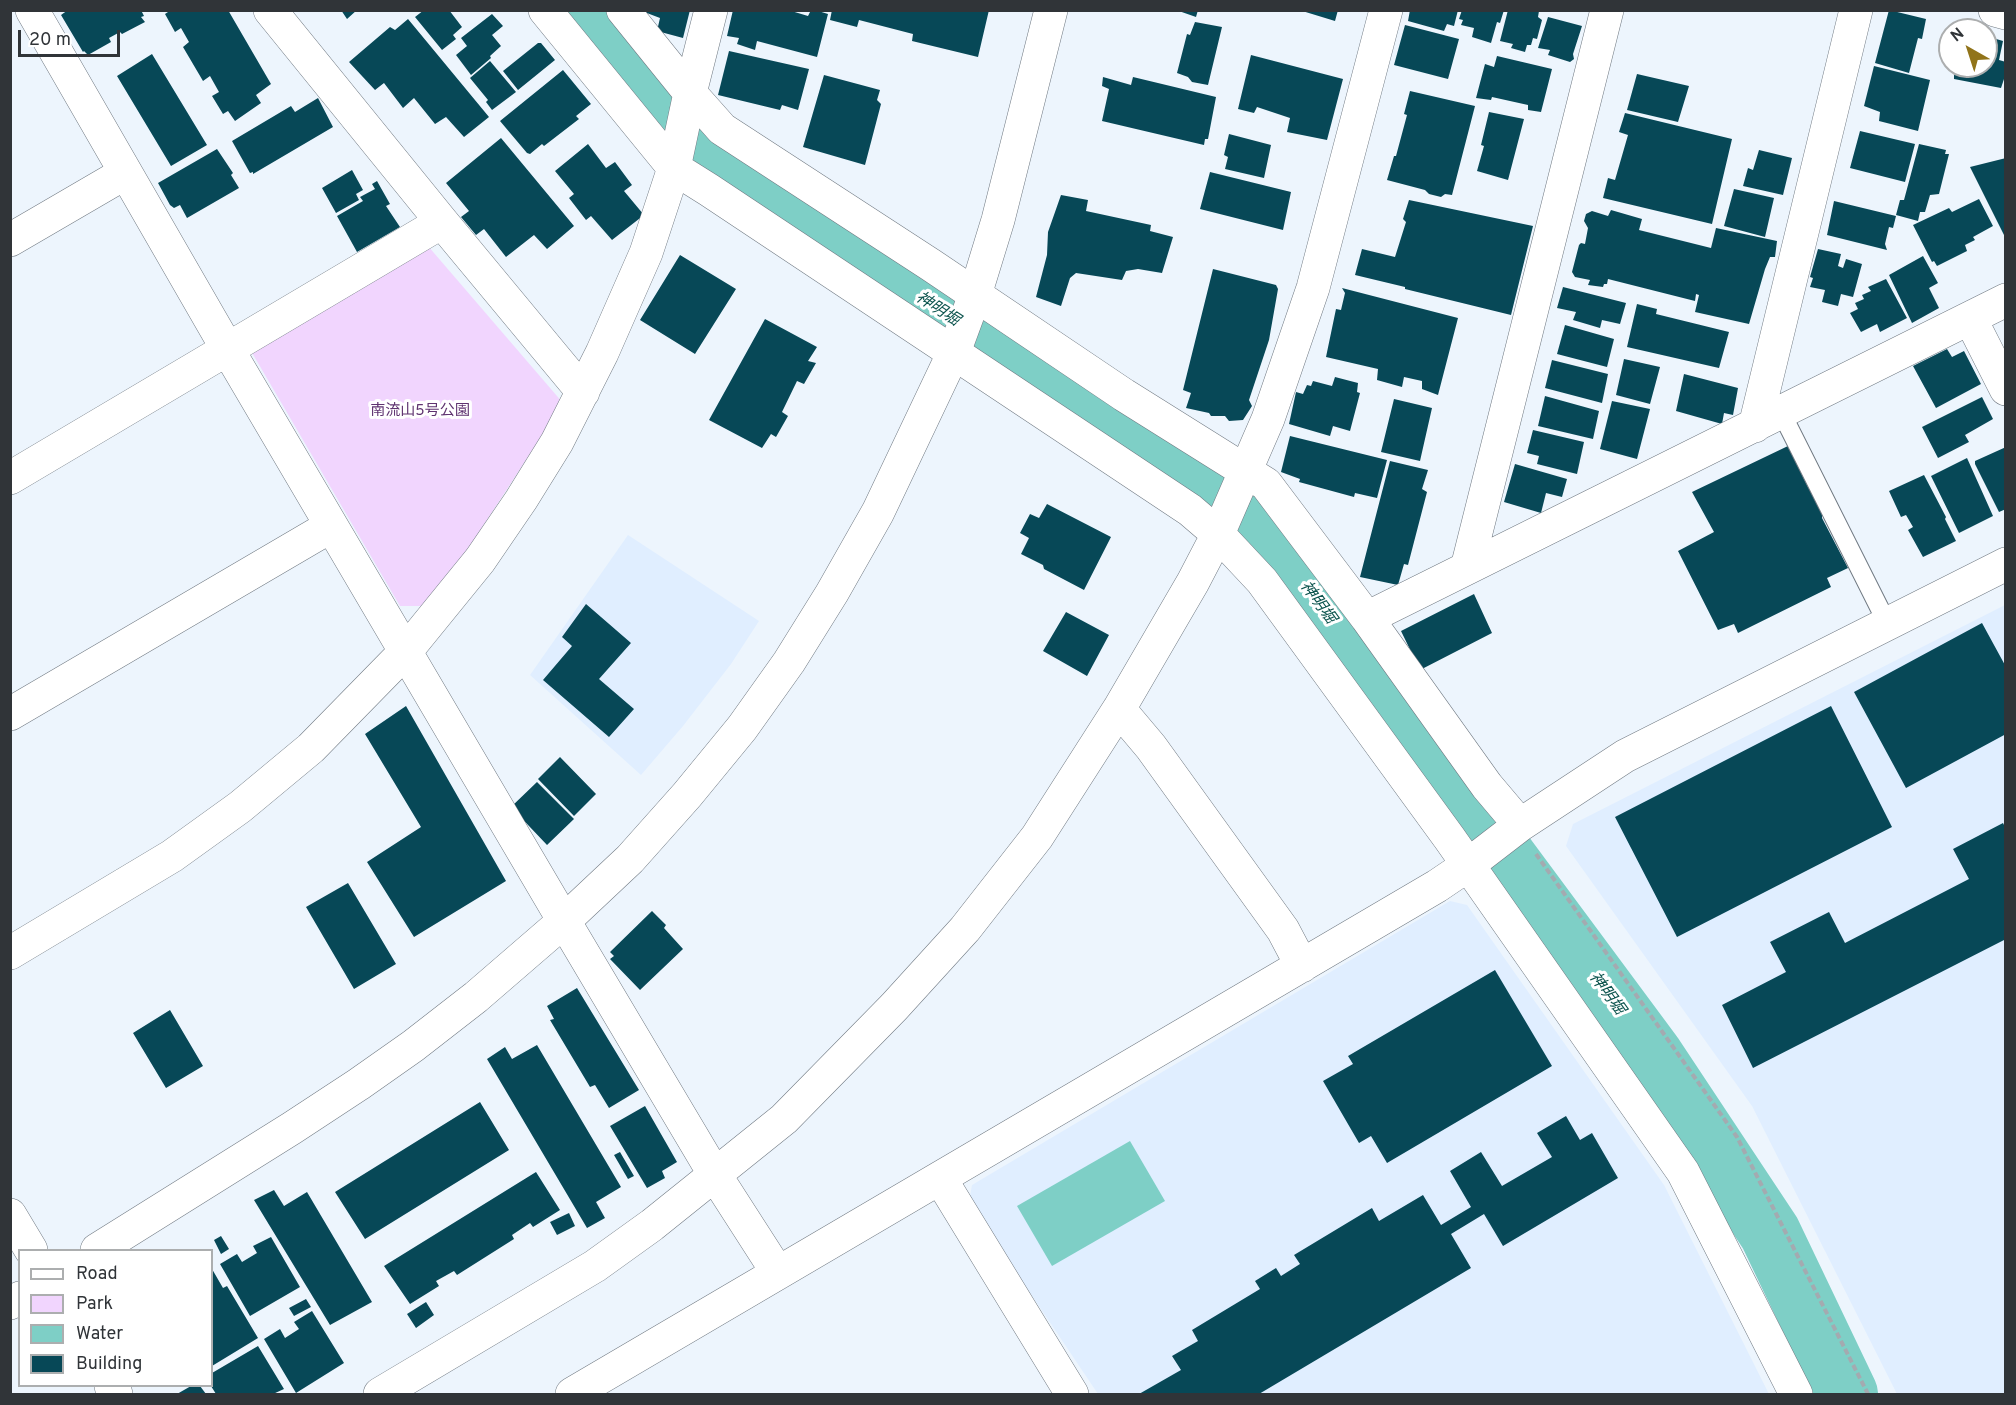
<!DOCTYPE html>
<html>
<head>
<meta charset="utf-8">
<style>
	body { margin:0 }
	#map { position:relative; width:2016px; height:1405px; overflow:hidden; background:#edf5fd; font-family:Overpass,sans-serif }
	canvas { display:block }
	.frame { position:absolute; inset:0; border:12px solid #303438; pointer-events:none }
	.legend { position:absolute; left:18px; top:1249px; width:195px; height:138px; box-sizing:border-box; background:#fff; border:2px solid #acaeaf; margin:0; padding:8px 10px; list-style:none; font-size:18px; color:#303438 }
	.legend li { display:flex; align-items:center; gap:12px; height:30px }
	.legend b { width:30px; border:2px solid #acaeaf }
	.north { position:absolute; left:1938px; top:18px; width:60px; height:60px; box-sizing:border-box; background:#fff; border:2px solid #acaeaf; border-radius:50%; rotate:321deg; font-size:16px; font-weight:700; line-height:24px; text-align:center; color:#303438 }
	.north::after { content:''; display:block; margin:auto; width:21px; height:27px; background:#91741a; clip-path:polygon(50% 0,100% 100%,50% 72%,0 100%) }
	.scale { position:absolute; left:18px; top:30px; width:102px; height:27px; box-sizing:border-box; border:3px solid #303438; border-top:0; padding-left:8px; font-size:18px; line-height:21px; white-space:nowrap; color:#303438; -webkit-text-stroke:4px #fff; paint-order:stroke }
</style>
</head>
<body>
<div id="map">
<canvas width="2016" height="1405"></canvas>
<div class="frame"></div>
<ul class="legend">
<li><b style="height:8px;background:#fff"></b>Road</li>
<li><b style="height:16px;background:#f1d5fe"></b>Park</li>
<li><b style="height:16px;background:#7ecfc6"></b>Water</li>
<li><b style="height:16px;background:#074857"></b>Building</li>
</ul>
<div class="north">N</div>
<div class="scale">20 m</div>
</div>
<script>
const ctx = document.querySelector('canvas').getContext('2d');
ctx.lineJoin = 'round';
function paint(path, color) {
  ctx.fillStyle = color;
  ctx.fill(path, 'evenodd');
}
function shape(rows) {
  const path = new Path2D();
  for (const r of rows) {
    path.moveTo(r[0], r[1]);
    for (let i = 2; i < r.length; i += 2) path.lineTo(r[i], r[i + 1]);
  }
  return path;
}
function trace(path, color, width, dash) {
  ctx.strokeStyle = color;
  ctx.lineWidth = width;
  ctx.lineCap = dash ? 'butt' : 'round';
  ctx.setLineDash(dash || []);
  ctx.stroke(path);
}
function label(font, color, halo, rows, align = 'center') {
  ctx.font = font + ' Overpass,"Noto Sans JP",sans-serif';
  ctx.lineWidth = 6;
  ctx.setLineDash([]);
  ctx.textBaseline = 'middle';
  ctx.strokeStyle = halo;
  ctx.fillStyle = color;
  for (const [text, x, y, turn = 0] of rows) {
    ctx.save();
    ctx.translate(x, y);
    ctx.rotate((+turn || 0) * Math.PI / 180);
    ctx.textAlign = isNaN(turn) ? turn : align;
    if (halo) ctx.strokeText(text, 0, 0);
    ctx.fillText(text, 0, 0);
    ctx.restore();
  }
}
const built = shape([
	[628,535,759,621,731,664,683,726,641,775,530,675],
	[2005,605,2005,1394,1897,1394,1752,1106,1566,846,1573,824],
	[1450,901,1467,905,1664,1185,1769,1394,1098,1394,969,1202,972,1185]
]);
const green = shape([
	[428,246,563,403,431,606,400,606,251,351]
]);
const water = shape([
	[1130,1141,1165,1201,1052,1266,1017,1206]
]);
const river = shape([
	[582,10,714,164,1132,433,1251,514,1652,1055,1770,1233,1847,1394]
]);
const building = shape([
	[68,10,141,10,144,16,141,17,145,22,122,34,120,32,109,38,111,42,88,55,84,51,83,52,61,15],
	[171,10,228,10,271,84,256,95,261,103,235,121,228,111,223,114,212,96,219,92,210,76,203,81,183,47,189,42,181,28,175,32,165,14],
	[341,10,357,10,347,19],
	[424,10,449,10,462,27,453,35,456,39,442,50,415,17],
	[639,10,690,10,683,38,657,31,660,18],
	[733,10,788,10,808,16,811,10,815,10,828,14,817,57,757,41,755,50,737,44,739,38,727,36],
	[832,10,989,10,978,57,912,41,913,34,859,20,857,27,830,20],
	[1176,10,1198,10,1196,17],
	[1299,10,1338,10,1335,21],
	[1410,10,1458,10,1454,26,1447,24,1444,31,1408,21],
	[1462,10,1504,10,1500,23,1497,22,1491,43,1472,37,1474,28,1461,25,1463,20,1459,19],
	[1508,10,1539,11,1538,17,1542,20,1537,39,1533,38,1531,45,1527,45,1525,52,1511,48,1513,44,1500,41],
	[1889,10,1926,19,1922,39,1918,38,1909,73,1875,63],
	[492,14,503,26,492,35,501,46,490,56,491,58,471,75,456,55,467,46,461,38],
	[1548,17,1582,26,1573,54,1574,59,1570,62,1548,55,1550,50,1538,48],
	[408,19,489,117,464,137,446,117,435,124,414,98,403,108,384,83,375,90,349,62,390,27,395,30],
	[1195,22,1222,27,1208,85,1192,82,1188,77,1177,73,1187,34,1190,35],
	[1405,25,1459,39,1448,79,1394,65],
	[1986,36,2003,41,1999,60,2006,62,2006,73,2001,88,1954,79,1954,66,1986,66],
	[538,43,541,43,555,60,518,90,503,71],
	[729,51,809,69,798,110,782,105,780,110,718,95],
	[152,54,207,145,171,166,117,76],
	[1251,55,1343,79,1327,140,1287,132,1290,118,1257,107,1254,113,1238,109],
	[1497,56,1552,69,1541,112,1528,110,1528,105,1492,97,1491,100,1476,98,1485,64,1494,67],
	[490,61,516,92,492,110,486,102,488,100,470,78],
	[1874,66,1930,80,1918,131,1879,121,1880,112,1864,106],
	[563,70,591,104,576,116,579,119,544,146,542,144,530,154,527,153,500,121],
	[1637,74,1689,86,1678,122,1627,110],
	[824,75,880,90,877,100,881,104,865,165,803,147],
	[1103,77,1131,85,1133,77,1216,97,1208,139,1205,139,1204,145,1102,121,1109,89,1102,86],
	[1410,91,1475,106,1452,195,1445,194,1441,197,1429,194,1425,190,1387,180,1394,156,1396,156,1407,115,1404,114],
	[318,98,333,127,253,174,253,172,250,173,232,141,291,106,295,112],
	[1489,112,1524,119,1508,180,1477,171,1484,146,1481,145],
	[1625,113,1732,139,1712,224,1603,198,1608,178,1615,180,1628,135,1619,132],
	[1860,131,1915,144,1905,182,1850,168],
	[1229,134,1271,145,1264,178,1225,169,1228,157,1224,155],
	[501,138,574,226,547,249,534,235,506,257,484,229,476,235,461,217,469,211,446,183],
	[588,144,606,168,615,162,632,185,624,191,644,215,612,240,591,216,586,220,569,198,574,194,555,171],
	[1919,144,1946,150,1945,154,1949,154,1939,194,1930,195,1925,212,1920,212,1918,221,1896,215,1900,200,1904,200],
	[217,149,233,173,231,175,239,188,187,218,180,205,174,208,170,205,158,183],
	[1759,150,1792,158,1783,195,1743,186,1748,168,1753,170],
	[2006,158,2006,239,1970,167],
	[352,170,363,190,356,194,359,200,336,213,322,188],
	[1210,172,1291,192,1283,230,1200,209],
	[377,181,390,204,386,206,400,227,357,252,337,216,363,201,360,197,375,189,372,184],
	[1734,189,1774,198,1765,237,1724,226],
	[1061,195,1088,200,1086,211,1151,225,1150,231,1173,237,1162,273,1138,269,1126,271,1122,280,1076,273,1070,278,1061,306,1036,297,1047,255,1048,232],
	[1979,199,1993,226,1973,237,1975,240,1965,245,1967,251,1937,266,1934,261,1932,262,1913,225,1949,208,1952,212],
	[1409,200,1533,226,1511,315,1405,289,1405,287,1355,275,1362,249,1395,257,1406,222,1403,219],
	[1834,201,1896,216,1893,228,1889,227,1885,244,1887,250,1827,235],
	[1611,210,1642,219,1639,230,1711,248,1716,228,1777,241,1775,257,1770,257,1765,269,1749,324,1695,312,1699,295,1696,294,1695,301,1608,279,1607,284,1604,284,1603,287,1588,285,1590,280,1575,277,1572,272,1579,245,1581,243,1585,244,1588,228,1584,221,1586,214,1592,211,1608,216],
	[1818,249,1841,254,1838,266,1843,268,1846,259,1862,264,1853,297,1841,294,1838,306,1822,302,1825,290,1810,287,1813,278,1810,277],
	[680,255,736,289,695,354,640,320],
	[1923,256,1938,283,1929,288,1939,308,1912,323,1889,275],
	[1213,269,1276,285,1278,289,1269,340,1249,400,1252,406,1243,420,1229,421,1225,416,1211,416,1209,413,1186,408,1191,393,1183,390],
	[1886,279,1907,318,1880,332,1877,324,1861,332,1850,313,1858,309,1855,303,1864,299,1862,295,1871,291,1868,287],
	[1563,287,1626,303,1620,324,1602,320,1600,328,1573,320,1576,312,1557,308],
	[1342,288,1458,318,1438,395,1422,389,1422,381,1404,377,1402,387,1377,380,1378,369,1326,357,1336,309,1341,310,1345,293],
	[1637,304,1657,309,1656,314,1729,332,1719,368,1627,347],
	[765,319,817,347,808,361,816,363,804,384,797,381,782,412,788,416,776,437,771,434,762,448,709,420],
	[1565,325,1614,339,1607,367,1557,354],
	[1947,349,1952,357,1964,351,1981,384,1936,408,1913,366],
	[1624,359,1660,367,1650,404,1616,395],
	[1552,360,1608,374,1602,403,1545,388],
	[1684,374,1738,388,1733,415,1724,413,1722,424,1676,411],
	[1335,377,1358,383,1357,392,1360,393,1350,431,1333,426,1330,436,1289,424,1296,392,1303,394,1307,385,1311,386,1313,381,1332,386],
	[1545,396,1599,411,1593,439,1538,426],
	[1982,397,1993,419,1965,435,1969,442,1938,458,1922,427],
	[1394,399,1432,408,1420,461,1381,452],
	[1612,401,1650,409,1637,459,1600,449],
	[1533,430,1584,442,1577,474,1537,464,1539,456,1527,453],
	[1290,436,1387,460,1377,498,1355,493,1354,497,1299,482,1300,479,1281,472],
	[1788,446,1808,487,1822,508,1822,518,1848,568,1827,578,1831,587,1738,633,1734,624,1718,630,1678,551,1714,532,1692,492],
	[2006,447,2006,509,1999,512,1975,464,1975,461],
	[1967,458,1993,516,1959,533,1931,476],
	[1390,461,1428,470,1422,489,1427,492,1408,565,1404,564,1398,585,1360,577],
	[1515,464,1567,479,1562,497,1546,493,1541,513,1504,502],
	[1924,475,1946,517,1945,519,1956,541,1923,557,1908,530,1913,527,1906,515,1901,517,1889,491],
	[1047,504,1111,537,1084,590,1044,569,1043,565,1021,554,1029,538,1020,533,1030,514,1039,518],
	[1474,594,1492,633,1420,670,1401,631],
	[586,604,631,643,599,679,634,709,609,737,543,680,572,646,562,637],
	[1066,612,1109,635,1087,676,1043,651],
	[1982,623,2006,667,2006,734,1906,788,1854,692],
	[406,706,506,881,414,937,367,862,421,827,365,734],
	[1831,706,1892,827,1677,937,1615,817],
	[560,757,596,794,574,816,538,779],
	[537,782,574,819,547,845,511,807],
	[2003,823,2006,829,2006,939,1753,1068,1722,1005,1786,972,1770,942,1829,912,1845,943,1969,879,1953,849],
	[348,883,396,964,354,989,306,907],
	[652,911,666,925,664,928,683,949,640,990,610,959,614,956,610,952],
	[1495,970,1552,1066,1387,1163,1371,1136,1359,1143,1323,1081,1353,1064,1348,1056],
	[577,988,639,1090,609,1108,595,1085,590,1087,550,1020,554,1019,547,1006],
	[170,1010,203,1066,166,1088,133,1033],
	[537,1045,621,1187,596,1202,605,1218,587,1228,487,1059,505,1047,512,1059],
	[480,1102,509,1150,365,1239,335,1192],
	[645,1106,677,1162,662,1171,665,1178,647,1188,610,1126],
	[1566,1116,1580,1140,1592,1133,1618,1178,1503,1246,1484,1214,1451,1234,1471,1268,1259,1394,1139,1394,1181,1370,1172,1356,1198,1341,1192,1330,1260,1289,1255,1281,1276,1268,1281,1276,1300,1264,1294,1255,1372,1208,1379,1221,1423,1195,1441,1225,1471,1207,1450,1171,1481,1152,1502,1186,1552,1157,1537,1133],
	[620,1152,634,1176,628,1179,614,1155],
	[536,1172,560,1210,533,1227,530,1223,512,1235,514,1239,457,1275,454,1271,436,1281,439,1286,410,1304,384,1266],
	[274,1190,284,1206,307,1192,372,1302,330,1325,254,1200],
	[569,1213,575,1226,557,1235,550,1222],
	[221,1236,229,1249,221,1254,214,1240],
	[271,1237,300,1287,250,1316,220,1264,237,1254,242,1262,257,1253,253,1246],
	[212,1269,223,1288,227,1286,258,1338,212,1366],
	[306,1299,311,1307,294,1316,289,1308],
	[426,1302,434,1315,416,1328,407,1314],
	[312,1311,344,1363,296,1393,264,1339,280,1329,285,1338,299,1329,294,1322],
	[258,1346,284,1389,273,1394,216,1394,211,1386,212,1373],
	[191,1386,200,1386,206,1394,177,1394]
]);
const path = shape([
	[1536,854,1737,1137,1868,1394]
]);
const lane = shape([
	[1781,412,1887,623]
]);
const street = shape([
	[32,10,228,350,564,921,715,1175,778,1273],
	[270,10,442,222,583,392],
	[545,10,674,168,709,190,1190,510,1218,534,1262,581,1450,839,1683,1172,1796,1394],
	[623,10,690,93,722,129,931,265,1124,395,1266,484,1367,618,1487,786,1520,825],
	[10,240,125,173],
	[1970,318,2006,389],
	[1755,426,1856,10],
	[10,478,442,222],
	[1467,568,1607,10],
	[1367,618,2006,300],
	[1119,709,1151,747,1283,930,1302,966],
	[10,714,331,526],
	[10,953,172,856,240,807,311,748,406,651,480,560,521,500,557,442,602,353,646,253,674,168,690,93,711,10],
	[940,1178,1072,1394],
	[10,1215,31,1250],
	[111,1386,116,1394],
	[380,1394,595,1266,652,1225,784,1119,894,1007,965,929,1037,837,1119,709,1193,582,1218,534,1268,419,1313,288,1386,10],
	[572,1394,1437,886,1468,865,1520,825,1625,756,2006,564]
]);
const secondary = shape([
	[1995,10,2006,13],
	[97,1250,292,1128,359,1084,413,1046,476,997,564,921,630,859,687,795,742,728,789,662,832,593,878,512,954,352,975,295,998,220,1051,10],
	[10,1303,20,1298]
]);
const parkNames = [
	["南流山5号公園",420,412]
];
const waterNames = [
	["神明堀",937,310,33],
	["神明堀",1317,603,54],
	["神明堀",1606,994,54]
];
paint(built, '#e0eeff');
paint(green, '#f1d5fe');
paint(water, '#7ecfc6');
trace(river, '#7ecfc6', 62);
paint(building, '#074857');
trace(lane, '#717a83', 20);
trace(street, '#717a83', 34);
trace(secondary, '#717a83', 34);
trace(path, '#a4aab0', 4, [6, 3]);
trace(lane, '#fff', 18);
trace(street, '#fff', 33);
trace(secondary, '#fff', 33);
label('15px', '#5f3370', '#fff', parkNames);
label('italic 16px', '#0e554f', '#fff', waterNames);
</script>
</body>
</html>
